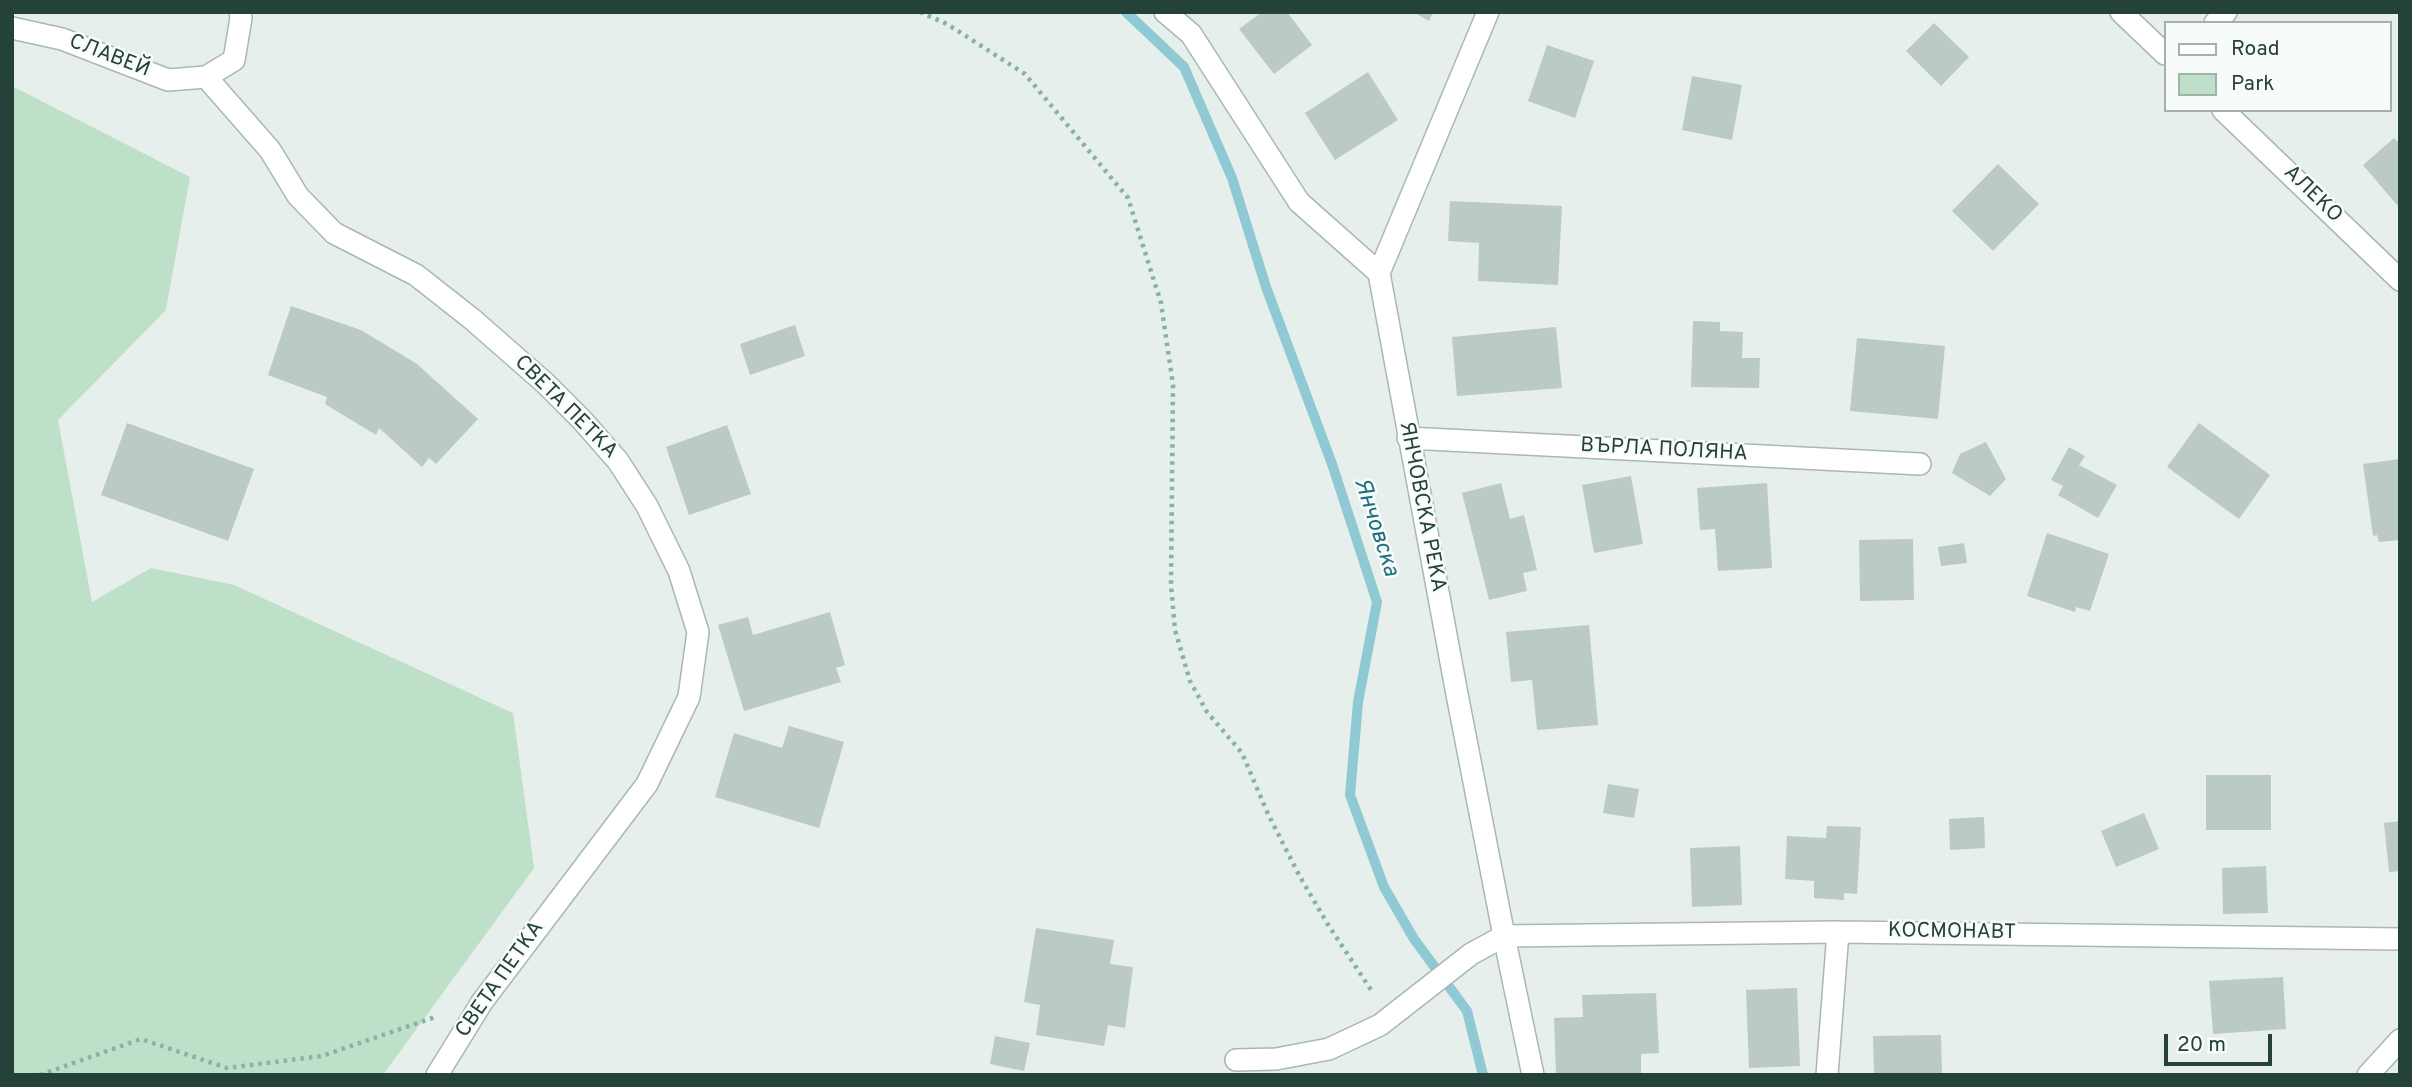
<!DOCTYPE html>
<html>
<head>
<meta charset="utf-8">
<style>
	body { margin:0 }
	#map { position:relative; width:2412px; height:1087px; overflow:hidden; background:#e6efeb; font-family:Overpass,sans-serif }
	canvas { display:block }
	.frame { position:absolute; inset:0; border:14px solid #24423a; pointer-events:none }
	.legend { position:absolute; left:2164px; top:21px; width:228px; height:91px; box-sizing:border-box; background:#f7fbf9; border:2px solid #a3b1ad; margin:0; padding:9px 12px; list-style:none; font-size:21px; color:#24423a }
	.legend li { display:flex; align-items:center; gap:14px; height:35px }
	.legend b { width:35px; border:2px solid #a3b1ad }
	.scale { position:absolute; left:2164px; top:1034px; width:108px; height:32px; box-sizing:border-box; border:4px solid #24423a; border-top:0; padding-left:9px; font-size:21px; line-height:24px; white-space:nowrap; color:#24423a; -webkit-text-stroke:5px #f7fbf9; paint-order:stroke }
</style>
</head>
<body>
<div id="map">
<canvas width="2412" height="1087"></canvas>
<div class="frame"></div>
<ul class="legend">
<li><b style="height:9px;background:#fff"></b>Road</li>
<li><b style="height:19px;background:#bfe0c8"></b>Park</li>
</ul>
<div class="scale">20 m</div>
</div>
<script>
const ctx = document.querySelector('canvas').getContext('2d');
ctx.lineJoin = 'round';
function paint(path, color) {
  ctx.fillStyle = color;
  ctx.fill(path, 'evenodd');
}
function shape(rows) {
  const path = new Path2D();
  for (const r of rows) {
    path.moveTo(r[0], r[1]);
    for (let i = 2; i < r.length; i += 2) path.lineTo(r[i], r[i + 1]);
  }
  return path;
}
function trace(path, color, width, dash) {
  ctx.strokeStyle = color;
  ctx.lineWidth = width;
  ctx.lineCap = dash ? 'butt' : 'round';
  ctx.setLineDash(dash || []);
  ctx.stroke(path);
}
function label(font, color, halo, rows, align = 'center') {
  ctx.font = font + ' Overpass,sans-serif';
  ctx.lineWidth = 5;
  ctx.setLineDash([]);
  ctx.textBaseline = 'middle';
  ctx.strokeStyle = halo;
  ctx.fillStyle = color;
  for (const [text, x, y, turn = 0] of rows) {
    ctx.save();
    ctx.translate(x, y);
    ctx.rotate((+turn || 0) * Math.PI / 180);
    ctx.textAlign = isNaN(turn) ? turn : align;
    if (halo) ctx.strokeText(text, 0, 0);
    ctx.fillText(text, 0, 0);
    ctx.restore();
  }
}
const green = shape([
	[12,86,190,177,166,310,58,420,92,602,151,568,234,585,513,713,534,868,383,1075,12,1075]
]);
const stream = shape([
	[1126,12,1184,67,1232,178,1266,287,1332,464,1377,602,1358,702,1350,795,1384,887,1414,939,1467,1011,1483,1075]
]);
const building = shape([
	[1262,12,1287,12,1312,45,1274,74,1239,29],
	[1413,12,1433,12,1429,21],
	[1934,23,1969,57,1941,86,1906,51],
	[1547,45,1594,61,1575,118,1528,101],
	[1368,72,1398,120,1335,160,1305,113],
	[1692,76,1742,85,1732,140,1682,130],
	[2394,138,2400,144,2400,203,2397,205,2363,165],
	[1998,164,2039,204,1993,251,1952,211],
	[1450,201,1562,206,1558,285,1478,281,1479,243,1448,241],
	[291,306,361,330,417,364,478,419,436,464,429,458,422,467,379,428,376,435,325,404,327,397,268,375],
	[1693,321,1720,322,1720,331,1743,332,1742,358,1760,358,1759,388,1691,387],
	[795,325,805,356,750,375,740,344],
	[1556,327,1562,388,1457,396,1452,337],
	[1857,338,1945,346,1938,419,1850,411],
	[127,423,254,469,228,541,101,495],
	[2199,423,2270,475,2239,519,2167,467],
	[727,425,751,494,689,515,666,447],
	[1986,442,2006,479,1990,496,1952,473,1960,454],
	[2069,447,2085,456,2079,465,2117,485,2098,518,2058,495,2063,486,2051,480],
	[2400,459,2400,540,2379,542,2377,535,2373,536,2363,464],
	[1631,476,1643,544,1594,553,1582,485],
	[1501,483,1510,519,1524,515,1537,570,1523,573,1527,591,1489,600,1462,493],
	[1767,483,1772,568,1718,571,1715,529,1700,530,1697,488],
	[2047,533,2109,554,2090,611,2076,607,2075,612,2027,596],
	[1913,539,1914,600,1860,601,1859,540],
	[1964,543,1967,563,1941,566,1938,547],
	[830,612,845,665,836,668,841,682,744,711,718,625,748,617,753,635],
	[1589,625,1598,725,1537,730,1532,680,1511,682,1506,632],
	[789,726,844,742,819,828,715,797,734,733,782,748],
	[2206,775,2271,775,2271,830,2206,830],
	[1608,784,1639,789,1634,818,1603,813],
	[2144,813,2159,849,2116,867,2101,831],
	[1984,817,1985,848,1950,850,1949,819],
	[2400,821,2400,871,2389,872,2384,823],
	[1827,826,1861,827,1857,894,1844,893,1844,900,1814,898,1814,881,1785,879,1787,836,1826,838],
	[1740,846,1742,905,1692,907,1690,848],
	[2266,866,2268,913,2223,914,2222,868],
	[1036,928,1114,940,1110,964,1133,967,1125,1028,1108,1025,1104,1046,1036,1035,1040,1005,1024,1002],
	[2283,977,2286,1029,2213,1034,2209,981],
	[1797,988,1800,1066,1749,1068,1746,990],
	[1656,993,1659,1053,1641,1054,1641,1075,1556,1075,1554,1018,1583,1017,1582,995],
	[1941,1035,1942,1075,1874,1075,1873,1036],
	[995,1036,1030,1043,1024,1071,990,1064]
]);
const path = shape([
	[920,12,947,24,1025,74,1128,198,1161,303,1173,385,1171,585,1175,630,1190,681,1207,712,1242,753,1268,814,1299,875,1327,923,1373,993],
	[40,1075,141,1039,227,1068,322,1056,438,1016]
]);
const lane = shape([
	[1236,1060,1276,1059,1329,1049,1380,1025,1471,954,1504,936]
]);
const street = shape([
	[1165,12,1191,34,1299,202,1379,273,1456,689,1504,936,1533,1075],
	[2121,12,2165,54],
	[2215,23,2226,12],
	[12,28,62,39,168,80,206,77,234,60,241,18,240,12],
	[206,77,270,150,298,196,334,233,416,275,472,319,545,383,582,420,618,461,647,506,679,571,698,632,689,697,647,784,482,1002,437,1075],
	[2223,110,2400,280],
	[1379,273,1488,12],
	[1408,438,1920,464],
	[1504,936,1838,932,2400,939],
	[1827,1075,1838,932],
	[2368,1075,2400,1040]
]);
const streetNames = [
	["СЛАВЕЙ",109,57,21],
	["АЛЕКО",2312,195,44],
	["СВЕТА ПЕТКА",565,408,45],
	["ВЪРЛА ПОЛЯНА",1664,451,3],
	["ЯНЧОВСКА РЕКА",1421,507,79],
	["КОСМОНАВТ",1952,933,1],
	["СВЕТА ПЕТКА",501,980,-55]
];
const waterNames = [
	["Янчовска",1375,528,72]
];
paint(green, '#bfe0c8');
trace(stream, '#8ec9d4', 10);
paint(building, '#bbcac4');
trace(lane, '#a8b8b2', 24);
trace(street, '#a8b8b2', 24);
trace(path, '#86b3a5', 4.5, [3.5, 5]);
trace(lane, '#fff', 21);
trace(street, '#fff', 21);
label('21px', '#24423a', '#f7fbf9', streetNames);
label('italic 23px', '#1c6f80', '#f7fbf9', waterNames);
</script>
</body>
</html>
